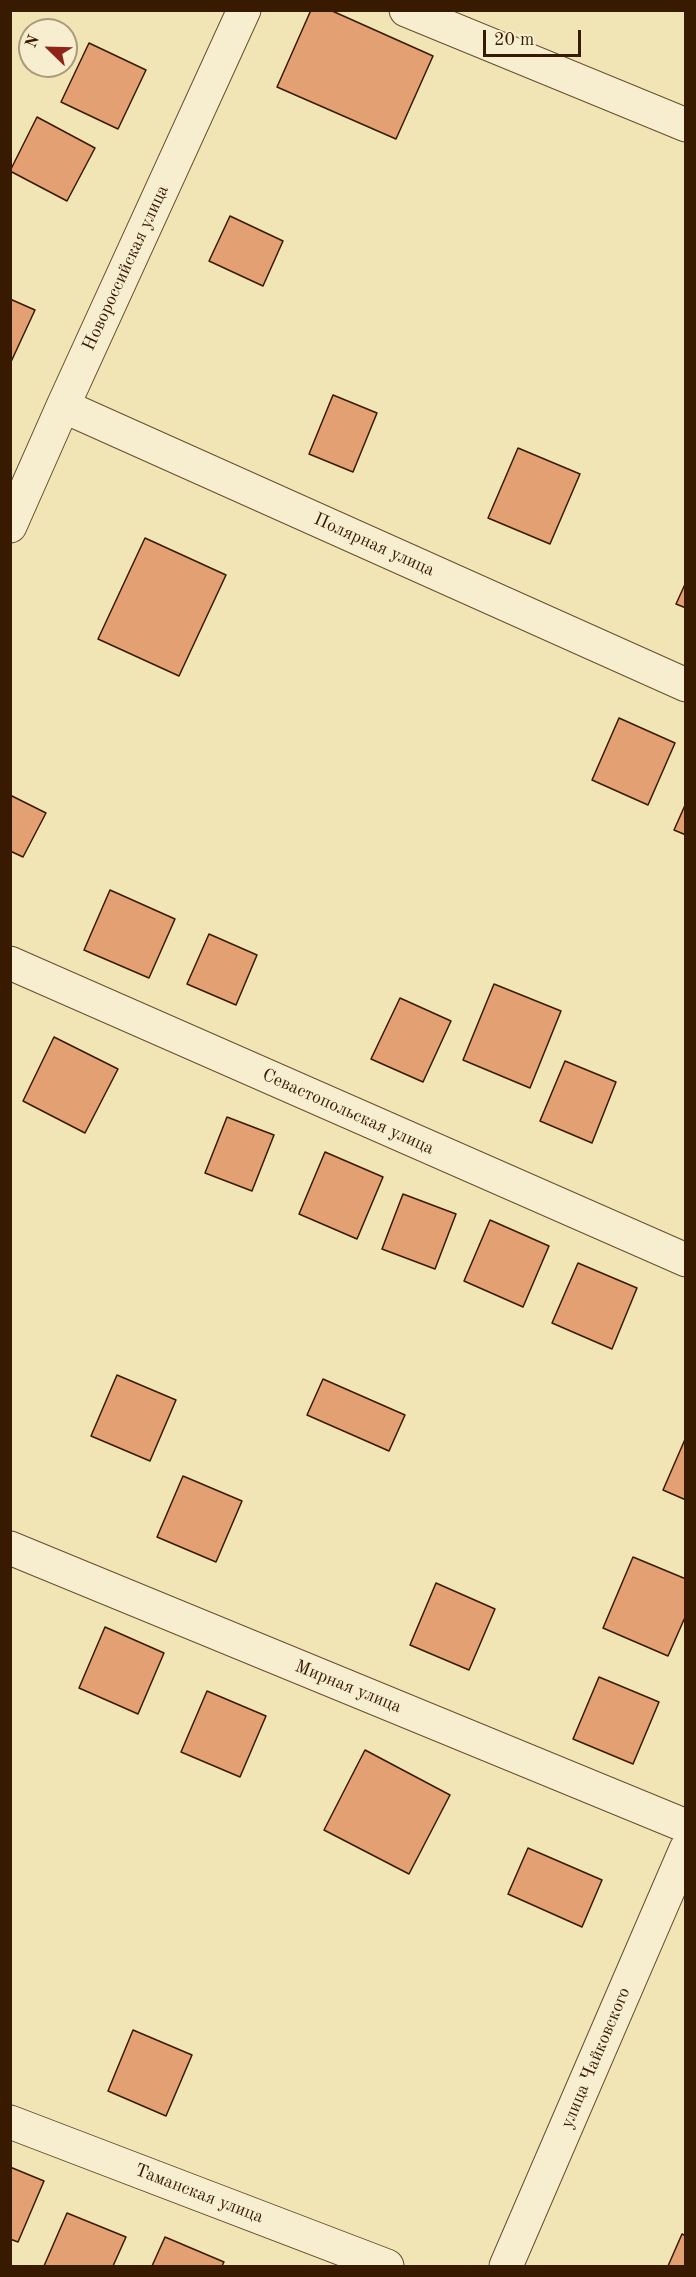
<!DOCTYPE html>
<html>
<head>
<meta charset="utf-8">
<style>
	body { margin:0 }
	#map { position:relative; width:696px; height:2277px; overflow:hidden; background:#f2e5b5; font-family:"Old Standard TT",serif }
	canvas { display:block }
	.frame { position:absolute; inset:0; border:12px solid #371a00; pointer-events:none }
	.north { position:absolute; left:18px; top:18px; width:60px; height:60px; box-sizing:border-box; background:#f7eecf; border:2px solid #aa997c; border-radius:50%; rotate:293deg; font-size:16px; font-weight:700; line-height:24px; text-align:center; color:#371a00 }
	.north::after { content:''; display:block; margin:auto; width:21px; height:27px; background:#8f2418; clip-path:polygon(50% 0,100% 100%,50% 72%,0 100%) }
	.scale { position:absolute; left:483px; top:30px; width:98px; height:27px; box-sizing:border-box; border:3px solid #371a00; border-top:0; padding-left:8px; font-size:18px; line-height:21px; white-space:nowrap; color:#371a00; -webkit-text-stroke:4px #f7eecf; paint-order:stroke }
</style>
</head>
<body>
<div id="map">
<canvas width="696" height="2277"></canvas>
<div class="frame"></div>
<div class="north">N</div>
<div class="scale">20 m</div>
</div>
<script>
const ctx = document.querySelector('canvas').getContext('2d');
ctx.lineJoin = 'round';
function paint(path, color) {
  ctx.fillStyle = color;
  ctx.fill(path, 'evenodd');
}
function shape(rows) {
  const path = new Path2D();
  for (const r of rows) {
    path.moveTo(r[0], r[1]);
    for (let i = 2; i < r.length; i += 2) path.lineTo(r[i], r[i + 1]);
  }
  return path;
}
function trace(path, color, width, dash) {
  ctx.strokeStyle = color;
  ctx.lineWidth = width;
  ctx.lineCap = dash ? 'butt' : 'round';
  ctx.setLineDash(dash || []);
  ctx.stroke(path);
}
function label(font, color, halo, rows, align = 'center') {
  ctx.font = font + ' "Old Standard TT",serif';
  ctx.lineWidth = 5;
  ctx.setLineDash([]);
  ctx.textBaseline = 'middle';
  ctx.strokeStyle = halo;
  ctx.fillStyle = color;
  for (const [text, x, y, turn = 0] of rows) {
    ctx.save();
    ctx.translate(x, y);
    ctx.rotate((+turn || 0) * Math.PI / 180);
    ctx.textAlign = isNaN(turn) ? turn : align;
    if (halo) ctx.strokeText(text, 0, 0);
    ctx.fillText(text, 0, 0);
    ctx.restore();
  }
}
const building = shape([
	[311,10,330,10,433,56,396,139,277,87,311,10],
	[89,43,146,70,118,129,61,102,89,43],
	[37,117,95,148,67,201,10,171,37,117],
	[230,216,283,241,263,286,209,261,230,216],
	[10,299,35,310,10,364,10,299],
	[333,395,377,413,353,472,309,454,333,395],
	[518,448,580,474,550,544,488,518,518,448],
	[145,538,226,575,179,676,98,639,145,538],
	[686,582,686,608,676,604,686,582],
	[619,718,675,743,648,805,592,780,619,718],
	[10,795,46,813,23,857,10,851,10,795],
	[686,803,686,835,674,830,686,803],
	[110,890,175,919,149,978,84,950,110,890],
	[209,934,257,955,236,1005,187,984,209,934],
	[494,984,561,1011,530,1088,463,1060,494,984],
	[400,998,451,1021,423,1082,371,1059,400,998],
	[54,1037,118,1069,85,1133,23,1101,54,1037],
	[565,1061,616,1082,592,1143,540,1121,565,1061],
	[227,1117,274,1135,252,1191,205,1173,227,1117],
	[325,1152,383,1177,357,1239,299,1214,325,1152],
	[403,1194,456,1214,435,1269,382,1249,403,1194],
	[490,1220,549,1246,523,1307,464,1281,490,1220],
	[578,1263,637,1288,612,1349,552,1323,578,1263],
	[117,1375,176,1400,150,1461,91,1436,117,1375],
	[323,1379,405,1415,389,1451,307,1415,323,1379],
	[686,1437,686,1500,663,1490,686,1437],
	[183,1476,242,1501,216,1562,157,1537,183,1476],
	[633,1557,686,1579,686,1615,668,1656,603,1628,633,1557],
	[436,1583,495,1609,469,1670,410,1645,436,1583],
	[105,1627,164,1653,138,1714,79,1688,105,1627],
	[599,1677,659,1702,633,1764,573,1739,599,1677],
	[207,1691,266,1716,240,1777,181,1752,207,1691],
	[365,1750,450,1795,409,1874,324,1830,365,1750],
	[528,1848,602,1880,582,1927,508,1894,528,1848],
	[133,2030,192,2055,166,2116,108,2091,133,2030],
	[10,2167,44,2181,18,2242,10,2239,10,2167],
	[67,2213,126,2237,113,2266,44,2266,67,2213],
	[682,2234,686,2236,686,2266,668,2266,682,2234],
	[165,2237,224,2262,222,2266,152,2266,165,2237]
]);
const minor = shape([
	[406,10,686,125],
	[63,406,686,685],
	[10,526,63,406,244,10],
	[10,963,686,1260],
	[10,1548,686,1826],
	[10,2122,387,2266],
	[506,2266,686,1849]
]);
const streetNames = [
	["Новороссийская улица",126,268,-65],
	["Полярная улица",374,545,24],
	["Севастопольская улица",348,1112,24],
	["Мирная улица",348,1687,22],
	["улица Чайковского",596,2058,-67],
	["Таманская улица",199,2194,21]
];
paint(building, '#e3a173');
trace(building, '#371a00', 1.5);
trace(minor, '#664d2d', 35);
trace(minor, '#f7eecf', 33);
label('18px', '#371a00', '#f7eecf', streetNames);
</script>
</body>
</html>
